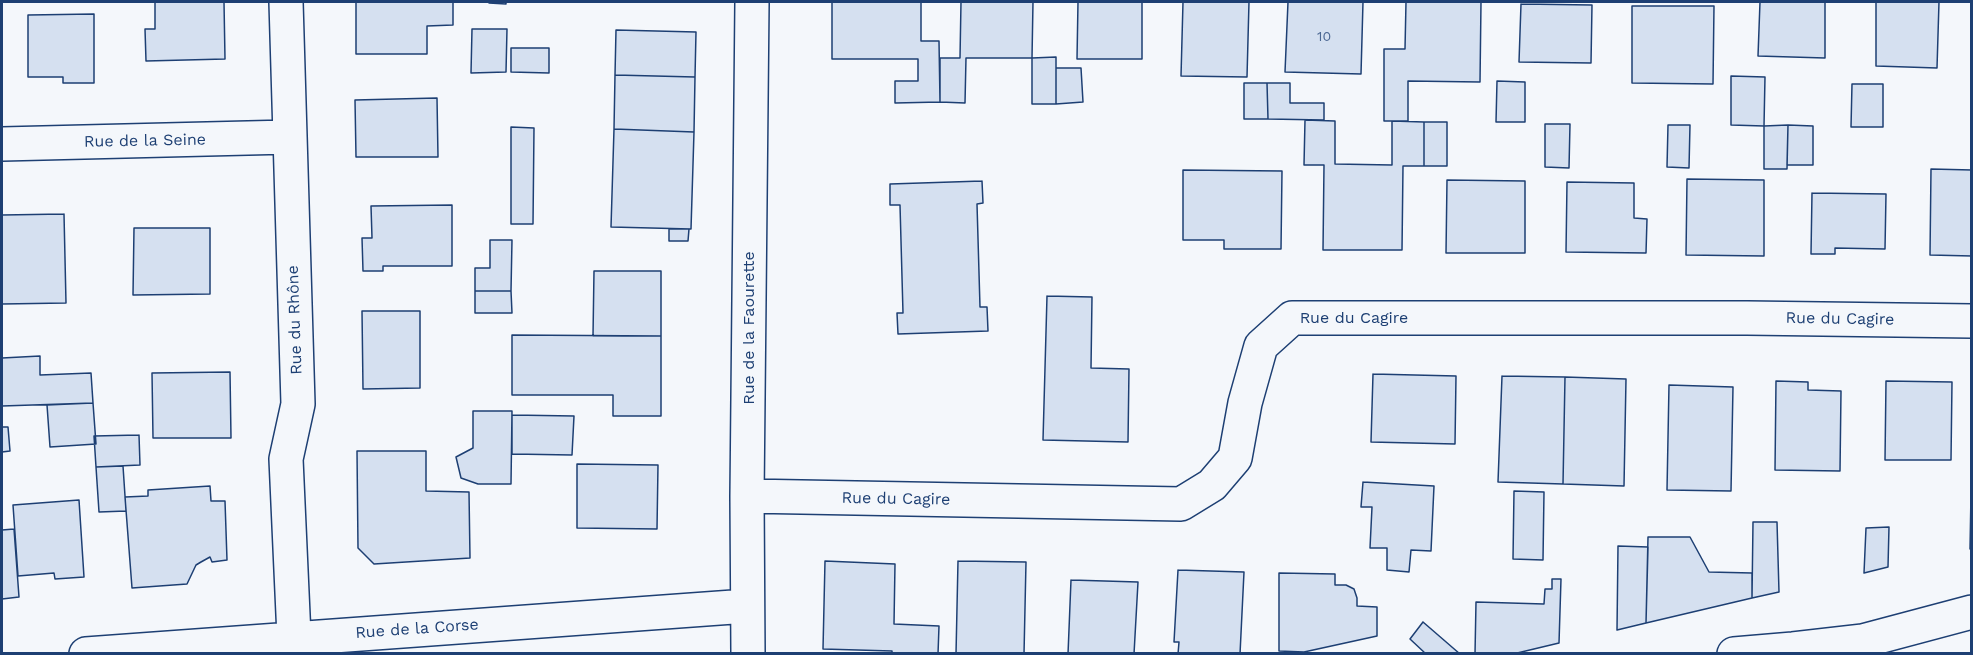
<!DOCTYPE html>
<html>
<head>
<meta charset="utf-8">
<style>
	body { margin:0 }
	#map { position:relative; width:1973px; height:655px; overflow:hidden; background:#f4f7fb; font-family:"Work Sans",sans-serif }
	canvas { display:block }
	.frame { position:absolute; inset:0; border:3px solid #1d3f73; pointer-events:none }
</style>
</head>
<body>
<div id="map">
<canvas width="1973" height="655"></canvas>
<div class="frame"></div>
</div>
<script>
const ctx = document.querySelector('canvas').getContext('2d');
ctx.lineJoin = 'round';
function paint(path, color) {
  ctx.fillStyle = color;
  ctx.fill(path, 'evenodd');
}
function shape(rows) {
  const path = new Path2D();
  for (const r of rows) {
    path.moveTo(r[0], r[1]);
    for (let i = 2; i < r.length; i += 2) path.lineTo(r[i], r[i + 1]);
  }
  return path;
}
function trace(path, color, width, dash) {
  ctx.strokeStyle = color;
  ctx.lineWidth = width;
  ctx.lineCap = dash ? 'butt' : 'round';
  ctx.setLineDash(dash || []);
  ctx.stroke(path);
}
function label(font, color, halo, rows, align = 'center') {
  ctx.font = font + ' "Work Sans",sans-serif';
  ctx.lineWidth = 4.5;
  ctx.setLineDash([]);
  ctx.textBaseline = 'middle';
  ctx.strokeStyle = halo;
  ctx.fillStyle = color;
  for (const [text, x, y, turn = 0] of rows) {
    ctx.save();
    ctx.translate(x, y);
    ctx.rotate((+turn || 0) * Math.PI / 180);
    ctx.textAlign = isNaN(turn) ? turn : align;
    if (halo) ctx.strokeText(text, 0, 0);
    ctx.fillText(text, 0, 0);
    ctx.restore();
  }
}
const building = shape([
	[155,2,224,2,225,59,146,61,145,29,155,29,155,2],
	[356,2,453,2,453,25,427,26,427,54,356,54,356,2],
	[489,2,506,2,506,4,489,3,489,2],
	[832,2,921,2,921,41,939,41,940,102,895,103,895,81,918,81,918,59,832,59,832,2],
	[961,2,1033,2,1032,58,966,58,965,103,940,102,940,58,960,58,961,2],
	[1078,2,1142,2,1142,59,1077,59,1078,2],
	[1183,2,1249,2,1247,77,1181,76,1183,2],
	[1288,2,1363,2,1361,74,1285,72,1288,2],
	[1406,2,1481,2,1480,82,1408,81,1408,121,1384,121,1384,49,1405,49,1406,2],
	[1760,2,1825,2,1825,58,1758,56,1760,2],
	[1876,2,1939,2,1937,68,1876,66,1876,2],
	[1521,4,1592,5,1591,63,1519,62,1521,4],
	[1632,6,1714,6,1713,84,1632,83,1632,6],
	[94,14,94,83,63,83,63,77,28,77,28,15,94,14],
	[472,29,507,29,506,72,471,73,472,29],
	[616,30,696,32,695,77,615,75,616,30],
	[511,48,549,48,549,73,511,72,511,48],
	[1056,57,1056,104,1032,104,1032,58,1056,57],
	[1056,68,1081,68,1083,102,1056,104,1056,68],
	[615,75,695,77,694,132,614,129,615,75],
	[1731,76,1765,77,1764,126,1731,125,1731,76],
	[1497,81,1525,82,1525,122,1496,122,1497,81],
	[1244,83,1267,83,1268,119,1244,119,1244,83],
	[1267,83,1290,83,1290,103,1324,103,1324,120,1268,119,1267,83],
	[1852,84,1883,84,1883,127,1851,127,1852,84],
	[437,98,438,157,356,157,355,100,437,98],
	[1305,120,1335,121,1335,164,1392,165,1392,121,1424,122,1424,166,1403,166,1402,250,1323,250,1324,165,1304,165,1305,120],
	[1424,122,1447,122,1447,166,1424,166,1424,122],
	[1545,124,1570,124,1569,168,1545,167,1545,124],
	[1668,125,1690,125,1689,168,1667,167,1668,125],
	[1788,125,1787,169,1764,169,1764,126,1788,125],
	[1788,125,1813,126,1813,165,1787,165,1788,125],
	[511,127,534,128,533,224,511,224,511,127],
	[614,129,694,132,691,229,611,227,614,129],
	[1931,169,1972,170,1972,256,1930,255,1931,169],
	[1183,170,1282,171,1281,249,1224,249,1224,240,1183,240,1183,170],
	[1687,179,1764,180,1764,256,1686,255,1687,179],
	[1447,180,1525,181,1525,253,1446,253,1447,180],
	[982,181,983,203,977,204,980,307,987,307,988,331,898,334,897,313,903,313,900,205,890,205,890,184,982,181],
	[1567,182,1634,183,1634,218,1647,219,1646,253,1566,252,1567,182],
	[1812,193,1886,194,1885,249,1835,248,1835,254,1811,254,1812,193],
	[452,205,452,266,383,266,383,271,363,271,362,238,372,238,371,206,452,205],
	[64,214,66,303,2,304,2,215,64,214],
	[134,228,210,228,210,294,133,295,134,228],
	[669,229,689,229,688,241,669,241,669,229],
	[490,240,512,240,511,291,475,291,475,268,490,268,490,240],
	[594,271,661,271,661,336,593,336,594,271],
	[475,291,511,291,512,313,475,313,475,291],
	[1047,296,1092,297,1091,368,1129,369,1128,442,1043,440,1047,296],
	[362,311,420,311,420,388,363,389,362,311],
	[512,335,661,336,661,416,613,416,613,395,512,395,512,335],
	[40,356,40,375,91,373,93,403,2,406,2,358,40,356],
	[230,372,231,438,153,438,152,373,230,372],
	[1373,374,1456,376,1455,444,1371,442,1373,374],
	[1502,376,1565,377,1563,484,1498,482,1502,376],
	[1565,377,1626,379,1624,486,1563,484,1565,377],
	[1776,381,1808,382,1808,390,1841,391,1840,471,1775,470,1776,381],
	[1886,381,1952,382,1951,460,1885,460,1886,381],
	[1669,385,1733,387,1731,491,1667,490,1669,385],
	[93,403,96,444,50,447,47,405,93,403],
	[473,411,512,411,511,484,478,484,461,478,456,457,473,448,473,411],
	[512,415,574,416,572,455,512,454,512,415],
	[2,427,8,427,10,451,2,452,2,427],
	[139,435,140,465,96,467,94,436,139,435],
	[357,451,426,451,426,491,469,492,470,558,374,564,358,548,357,451],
	[577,464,658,465,657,529,577,528,577,464],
	[123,466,126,511,99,512,96,467,123,466],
	[1363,482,1434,486,1431,551,1411,550,1409,572,1387,570,1387,548,1370,548,1372,507,1361,507,1363,482],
	[210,486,211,501,225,501,227,560,212,562,210,557,201,562,196,565,187,584,132,588,125,497,148,496,148,490,210,486],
	[1514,491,1544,492,1543,560,1513,559,1514,491],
	[1971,494,1972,548,1970,549,1971,494],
	[79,500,84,577,55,579,54,573,18,576,13,505,79,500],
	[1753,522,1777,522,1779,592,1752,598,1753,522],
	[1889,527,1888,567,1864,573,1866,528,1889,527],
	[14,529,19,597,2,599,2,530,14,529],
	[1648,537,1690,537,1709,572,1752,573,1752,598,1646,623,1648,537],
	[1618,546,1648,547,1646,623,1617,630,1618,546],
	[825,561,895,564,894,624,939,626,938,654,892,654,892,651,823,649,825,561],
	[958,561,1026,562,1024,654,956,654,958,561],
	[1178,570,1244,572,1240,654,1178,654,1179,642,1174,642,1178,570],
	[1279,573,1335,574,1335,585,1346,585,1354,589,1357,598,1357,606,1377,607,1377,636,1304,652,1279,651,1279,573],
	[1552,579,1561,579,1559,643,1513,654,1475,654,1476,602,1544,604,1545,589,1552,589,1552,579],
	[1071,580,1138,582,1134,654,1068,654,1071,580],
	[1423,622,1460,654,1426,654,1410,639,1423,622]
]);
const minor = shape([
	[286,2,298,404,286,459,294,637],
	[2,144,289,137],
	[747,496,1181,504,1212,485,1235,458,1245,403,1261,346,1292,318,1747,318,1972,321],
	[86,654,747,606],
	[748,654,747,496,752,2],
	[1734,654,1793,649,1863,641,1972,612]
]);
const numberNames = [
	["10",1324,37]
];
const streetNames = [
	["Rue de la Seine",145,141,-1],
	["Rue du Cagire",1354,318],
	["Rue du Cagire",1840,319,1],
	["Rue du Rhône",295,320,-92],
	["Rue de la Faourette",749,328,-90],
	["Rue du Cagire",896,499,1],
	["Rue de la Corse",417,629,-4]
];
paint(building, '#d5e0f0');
trace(building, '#1d3f73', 1.5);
trace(minor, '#1d3f73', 36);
trace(minor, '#f4f7fb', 33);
label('14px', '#4b6792', null, numberNames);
label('16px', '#1d3f73', '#f4f7fb', streetNames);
</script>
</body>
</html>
